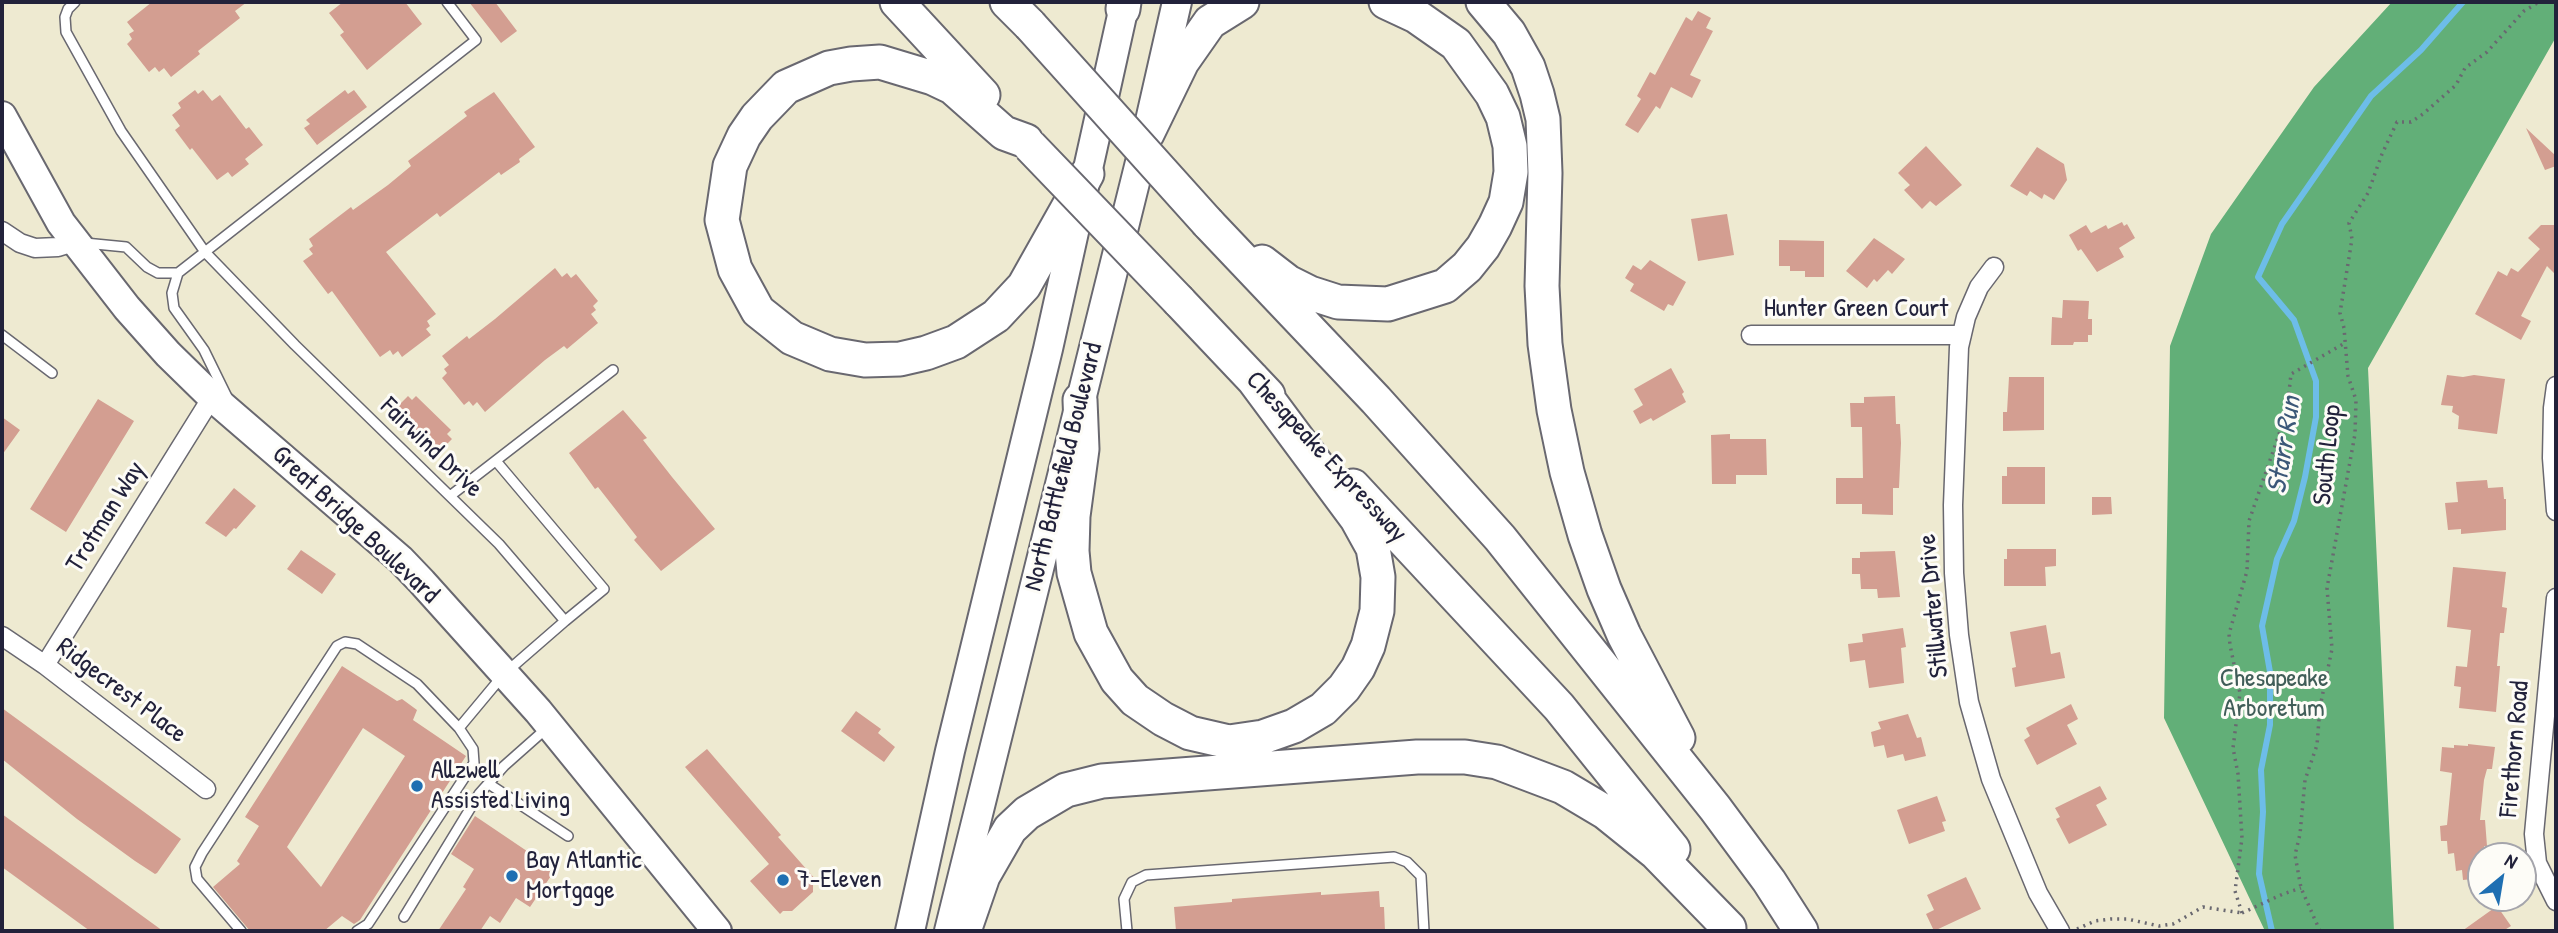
<!DOCTYPE html>
<html>
<head>
<meta charset="utf-8">
<style>
	body { margin:0 }
	#map { position:relative; width:2558px; height:933px; overflow:hidden; background:#eeead1; font-family:"Patrick Hand",sans-serif }
	canvas { display:block }
	.frame { position:absolute; inset:0; border:4px solid #22223b; pointer-events:none }
	.north { position:absolute; left:2467px; top:842px; width:70px; height:70px; box-sizing:border-box; background:#fdfcf7; border:2px solid #a5a5ac; border-radius:50%; rotate:30deg; font-size:19px; font-weight:700; line-height:28px; text-align:center; color:#22223b }
	.north::after { content:''; display:block; margin:auto; width:24px; height:32px; background:#1f6fb2; clip-path:polygon(50% 0,100% 100%,50% 72%,0 100%) }
</style>
</head>
<body>
<div id="map">
<canvas width="2558" height="933"></canvas>
<div class="frame"></div>
<div class="north">N</div>
</div>
<script>
const ctx = document.querySelector('canvas').getContext('2d');
ctx.lineJoin = 'round';
function paint(path, color) {
  ctx.fillStyle = color;
  ctx.fill(path, 'evenodd');
}
function shape(rows) {
  const path = new Path2D();
  for (const r of rows) {
    path.moveTo(r[0], r[1]);
    for (let i = 2; i < r.length; i += 2) path.lineTo(r[i], r[i + 1]);
  }
  return path;
}
function trace(path, color, width, dash) {
  ctx.strokeStyle = color;
  ctx.lineWidth = width;
  ctx.lineCap = dash ? 'butt' : 'round';
  ctx.setLineDash(dash || []);
  ctx.stroke(path);
}
function label(font, color, halo, rows, align = 'center') {
  ctx.font = font + ' "Patrick Hand",sans-serif';
  ctx.lineWidth = 6;
  ctx.setLineDash([]);
  ctx.textBaseline = 'middle';
  ctx.strokeStyle = halo;
  ctx.fillStyle = color;
  for (const [text, x, y, turn = 0] of rows) {
    ctx.save();
    ctx.translate(x, y);
    ctx.rotate((+turn || 0) * Math.PI / 180);
    ctx.textAlign = isNaN(turn) ? turn : align;
    if (halo) ctx.strokeText(text, 0, 0);
    ctx.fillText(text, 0, 0);
    ctx.restore();
  }
}
const forest = shape([
	[2392,2,2556,2,2556,37,2368,368,2394,931,2265,931,2164,718,2170,346,2211,234,2314,87]
]);
const stream = shape([
	[2272,931,2259,874,2263,812,2261,770,2270,725,2270,672,2262,626,2277,559,2294,521,2305,477,2316,417,2316,381,2294,320,2258,277,2282,224,2371,96,2421,50,2463,2]
]);
const building = shape([
	[152,2,247,2,235,11,240,18,198,51,200,54,171,77,164,68,159,72,155,67,149,72,127,44,132,39,129,34,134,31,127,22],
	[343,2,405,2,422,24,367,70,340,35,344,32,329,13],
	[469,2,495,2,517,31,501,43],
	[1698,11,1711,18,1706,28,1713,31,1690,75,1701,80,1692,98,1671,87,1660,109,1656,106,1638,133,1625,125,1641,99,1637,96,1650,72,1655,75,1686,17,1692,21],
	[195,90,198,94,203,90,212,101,220,95,246,129,249,127,263,145,245,159,249,164,232,177,228,172,217,180,192,148,190,150,175,130,180,126,172,115,181,108,178,103],
	[345,90,348,94,354,90,367,107,317,145,304,128,310,124,306,120],
	[494,92,535,147,519,159,520,162,501,175,499,172,440,217,437,213,386,252,436,314,427,321,430,326,426,329,431,335,402,357,398,351,393,355,390,350,380,357,332,291,328,294,303,261,313,254,309,249,313,246,309,239,351,207,353,210,388,185,411,166,408,161,467,116,464,112],
	[2526,128,2556,156,2556,166,2545,170],
	[1926,146,1962,185,1936,206,1930,201,1922,209,1904,190,1910,185,1898,173],
	[2037,147,2064,164,2067,180,2054,200,2044,194,2042,199,2030,191,2027,196,2010,186],
	[1727,214,1734,255,1698,261,1691,219],
	[2122,222,2124,226,2127,224,2135,238,2119,248,2124,257,2097,272,2081,249,2078,251,2069,235,2086,225,2091,233,2106,225,2108,229],
	[2541,225,2556,225,2556,275,2547,266,2521,316,2531,321,2521,340,2475,314,2498,271,2507,276,2511,268,2518,272,2540,249,2528,238],
	[1874,238,1905,259,1892,274,1888,270,1877,282,1874,279,1867,288,1846,271],
	[1779,240,1824,241,1824,277,1805,277,1805,271,1790,271,1790,266,1779,266],
	[1650,260,1686,282,1673,306,1668,304,1664,311,1630,291,1634,284,1625,278,1633,265,1641,270],
	[555,268,562,277,567,273,571,278,576,274,598,301,593,306,596,310,591,314,598,323,567,349,564,346,545,360,485,412,477,402,473,406,469,401,464,405,442,378,447,373,444,369,449,365,442,356,467,336,469,339,495,319],
	[2063,300,2089,301,2088,319,2092,319,2092,335,2088,335,2088,342,2074,342,2073,345,2051,345,2052,317,2062,318],
	[1671,368,1684,392,1682,394,1686,402,1653,421,1651,418,1640,424,1633,411,1643,405,1634,389],
	[2447,375,2463,377,2474,375,2505,379,2497,434,2458,429,2459,416,2452,412,2453,406,2441,405],
	[2009,377,2044,377,2044,430,2003,431,2003,412,2007,412],
	[408,396,412,400,416,396,451,430,447,434,452,439,437,454,393,411],
	[1895,396,1896,424,1900,424,1901,443,1899,488,1893,488,1893,515,1862,514,1862,504,1836,504,1836,478,1863,478,1862,427,1851,427,1850,403,1864,403,1864,397],
	[98,399,134,421,66,532,30,509],
	[623,410,647,438,643,440,672,477,715,529,661,571,634,540,637,537,598,487,595,489,569,453],
	[2,417,20,430,2,455],
	[1730,434,1730,439,1766,439,1767,475,1736,475,1736,484,1712,484,1711,435],
	[2007,467,2045,467,2045,504,2002,504,2002,476,2007,476],
	[2487,480,2488,488,2503,487,2504,499,2506,499,2506,530,2461,534,2461,529,2448,530,2445,503,2458,502,2456,482],
	[234,488,256,506,236,529,234,528,226,537,205,523],
	[2092,497,2111,497,2112,514,2092,515],
	[2007,549,2056,549,2056,566,2045,567,2046,586,2004,586,2004,559,2007,559],
	[301,550,336,574,322,594,287,569],
	[1895,551,1900,597,1878,598,1877,589,1861,589,1860,574,1852,574,1852,558,1860,558,1860,552],
	[2453,567,2506,572,2502,607,2507,608,2504,633,2500,633,2497,666,2500,666,2496,712,2459,708,2461,687,2454,686,2456,666,2467,667,2471,630,2447,627],
	[2046,625,2051,654,2060,652,2065,678,2015,687,2012,668,2016,667,2010,632],
	[1903,628,1906,647,1901,648,1904,683,1869,688,1865,660,1850,662,1848,644,1863,642,1862,634],
	[342,666,397,701,402,699,417,710,413,720,466,756,360,920,354,924,342,916,324,931,250,931,213,887,240,864,237,861,259,826,245,817],
	[363,728,405,756,321,887,287,847],
	[2071,704,2078,719,2067,725,2077,744,2037,765,2024,740,2030,736,2026,728],
	[2,708,181,839,157,873,155,874,135,861,77,819,2,759],
	[856,711,881,729,878,733,895,747,884,762,841,731],
	[1908,714,1917,738,1921,737,1926,756,1905,761,1903,754,1887,758,1884,745,1874,747,1871,732,1881,729,1878,722],
	[2468,744,2495,747,2492,769,2487,769,2484,780,2480,820,2485,820,2487,846,2484,846,2486,856,2481,856,2481,878,2463,880,2462,870,2456,871,2454,853,2448,854,2447,841,2441,841,2440,826,2447,825,2452,773,2440,771,2442,747,2454,748,2454,745,2468,746],
	[707,749,781,835,778,837,816,880,813,883,813,892,792,911,783,911,780,914,750,881,769,864,685,767],
	[2100,786,2107,799,2096,805,2107,825,2069,844,2056,819,2060,817,2055,808],
	[1937,796,1946,821,1942,822,1945,831,1909,844,1897,810],
	[2,814,163,931,90,931,2,867],
	[475,816,555,870,530,907,516,898,500,923,490,916,480,931,438,931,466,889,463,887,474,869,451,854],
	[1966,877,1981,909,1934,931,1926,914,1934,910,1927,895],
	[1379,891,1380,907,1384,907,1385,931,1176,931,1174,907,1232,902,1232,899,1321,892,1321,895],
	[2497,906,2511,926,2503,931,2462,931]
]);
const path = shape([
	[2242,913,2235,891,2242,838,2238,774,2233,748,2240,693,2230,645,2229,634,2247,571,2249,521,2287,411,2291,374,2345,343],
	[2242,913,2283,894,2301,888],
	[2077,929,2095,921,2111,919,2127,919,2159,926,2173,924,2203,907,2242,913],
	[2320,931,2301,888,2295,855,2300,834,2305,780,2317,745,2320,707,2332,649,2327,588,2355,434,2356,400,2348,376,2344,328,2340,313,2352,239,2349,223,2368,193,2382,154,2397,122,2411,122,2423,114,2456,85,2465,68,2487,52,2524,11,2539,2]
]);
const lane = shape([
	[75,2,68,9,65,17,66,32,121,131,205,252,295,345,499,544,565,621,504,674,459,728,473,749,474,763,368,924,357,931],
	[85,243,126,247,147,267,158,273,178,273],
	[178,273,476,40,447,2],
	[178,273,172,293,174,308,204,350,227,397],
	[2,335,52,373],
	[496,461,604,589,565,621],
	[450,496,613,370],
	[489,784,568,836],
	[404,917,479,794,504,766,548,727],
	[241,931,197,879,195,867,202,853,337,646,345,642,357,644,417,684,459,728],
	[1127,931,1124,899,1132,882,1146,875,1394,857,1407,862,1421,876,1424,931]
]);
const street = shape([
	[2,231,20,243,35,248,58,247,74,242],
	[1994,267,1979,287,1966,317,1959,347,1953,505,1954,573,1959,635,1969,702,1991,779,2038,893,2060,931],
	[1751,335,1962,335],
	[2556,386,2553,408,2552,458,2556,511],
	[2556,598,2534,834,2537,863,2556,901],
	[2,636,45,665,206,789],
	[45,665,212,397]
]);
const primary = shape([
	[2,116,61,223,127,308,168,354,212,397,400,559,422,582,538,711,717,931],
	[910,931,950,751,1048,349,1125,2],
	[949,931,1147,134,1177,2]
]);
const highway = shape([
	[897,2,983,95],
	[1007,2,1030,25],
	[1483,2,1509,33,1528,67,1537,94,1543,119,1545,173,1542,286,1545,344,1554,410,1567,472,1585,535,1604,589,1624,635,1678,738],
	[1123,9,1124,2],
	[1147,134,1182,62,1210,22,1242,2],
	[1026,141,1004,133,952,87,933,78,880,62,851,64,829,68,786,87,757,117,744,136,730,166,722,220,735,269,758,311,792,338,830,354,865,360,900,359,926,353,956,342,996,316,1024,286,1087,174],
	[1208,223,1376,400,1500,538,1715,808,1769,881,1801,931],
	[1262,262,1288,282,1310,293,1338,302,1388,304,1445,286,1467,267,1483,247,1495,226,1506,202,1511,172,1510,146,1503,117,1492,94,1456,44,1416,16,1386,2],
	[1179,301,1268,395],
	[1080,400,1082,449,1073,516,1072,551,1074,573,1091,633,1117,680,1135,700,1163,719,1190,733,1229,742,1263,737,1294,726,1323,709,1344,688,1358,668,1368,646,1377,611,1378,577,1373,548,1357,519,1253,379],
	[1353,486,1559,707,1673,849],
	[964,931,983,876,1010,829,1027,813,1066,790,1102,781,1417,757,1465,757,1497,762,1563,787,1605,812,1656,853,1729,928]
]);
const highwayBridge = shape([
	[1030,25,1208,223],
	[1030,146,1179,301]
]);
const markers = [
	[417,786,7,"#1f6fb2"],
	[512,876,7,"#1f6fb2"],
	[783,880,7,"#1f6fb2"]
];
const streetNames = [
	["Hunter Green Court",1856,309],
	["Fairwind Drive",431,448,44],
	["South Loop",2328,455,-84],
	["Chesapeake Expressway",1326,457,47],
	["North Battlefield Boulevard",1064,467,-76],
	["Trotman Way",106,517,-58],
	["Great Bridge Boulevard",355,525,43],
	["Stillwater Drive",1934,606,-95],
	["Ridgecrest Place",121,691,37],
	["Firethorn Road",2515,749,-85]
];
const parkNames = [
	["Chesapeake",2274,679],
	["Arboretum",2274,709]
];
const poiNames = [
	["Allzwell",431,771],
	["Assisted Living",431,801],
	["Bay Atlantic",526,861],
	["Mortgage",526,891],
	["7-Eleven",797,880]
];
const waterNames = [
	["Starr Run",2285,445,-81]
];
paint(forest, '#62af78');
trace(stream, '#6dbde8', 6);
paint(building, '#d39e91');
trace(lane, '#696870', 12);
trace(street, '#696870', 21);
trace(primary, '#696870', 32);
trace(highway, '#696870', 37);
trace(path, '#696870', 3.5, [2, 5]);
trace(lane, '#fff', 9);
trace(street, '#fff', 18);
trace(primary, '#fff', 28);
trace(highway, '#fff', 33);
trace(highwayBridge, '#696870', 37, []);
trace(highwayBridge, '#fff', 33);
for (const [x, y, r, color] of markers) {
  const dot = new Path2D();
  dot.arc(x, y, r, 0, 2 * Math.PI);
  ctx.fillStyle = color;
  ctx.fill(dot);
  trace(dot, '#fdfcf7', 2.5);
}
label('26px', '#22223b', '#fdfcf7', streetNames);
label('26px', '#405d58', '#fdfcf7', parkNames);
label('26px', '#22223b', '#fdfcf7', poiNames, 'left');
label('italic 28px', '#3c5878', '#fdfcf7', waterNames);
</script>
</body>
</html>
